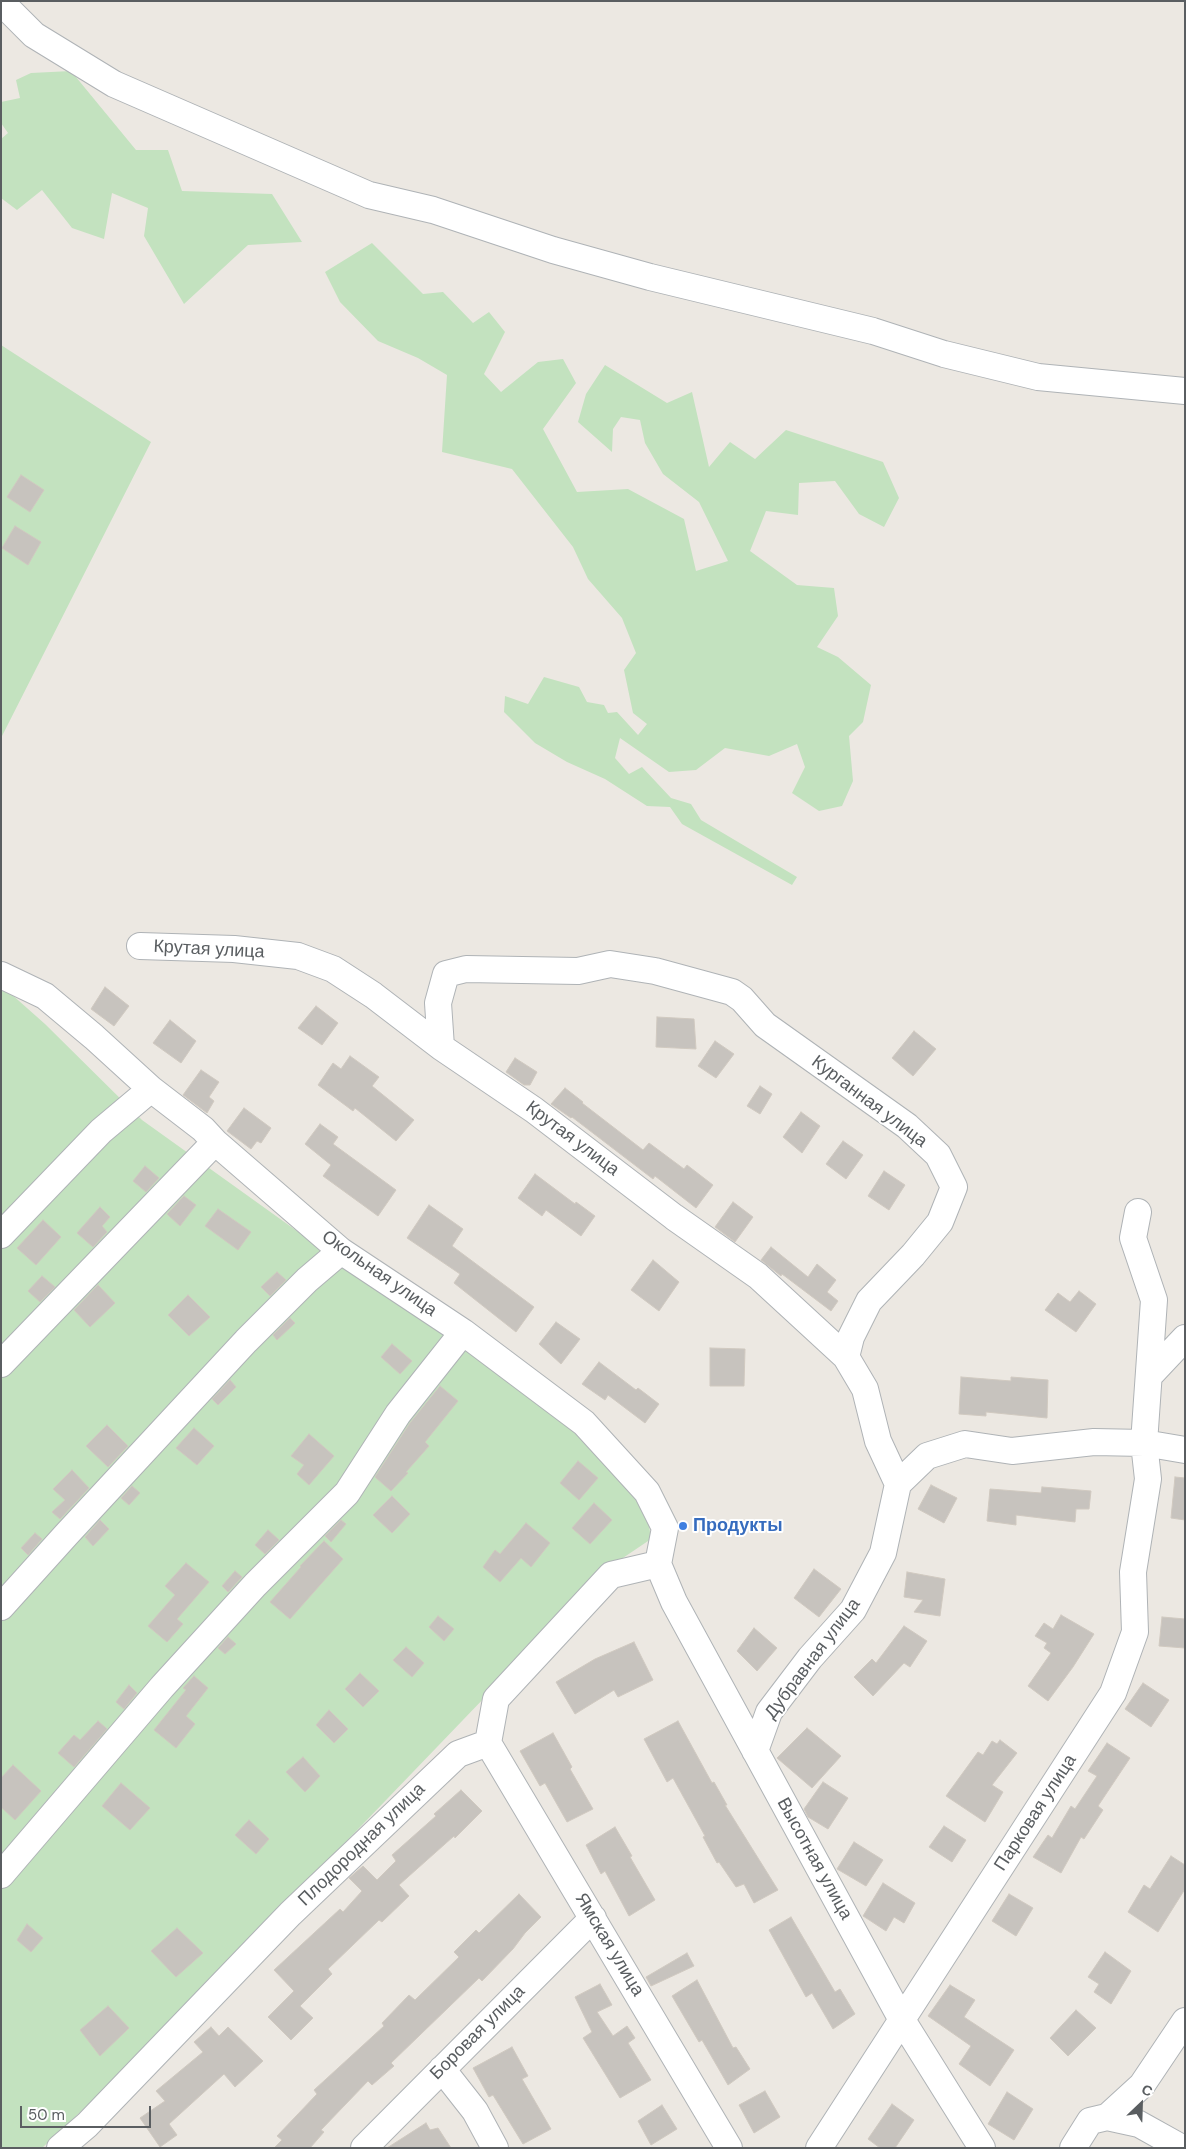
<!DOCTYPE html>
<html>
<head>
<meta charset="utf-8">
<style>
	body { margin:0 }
	#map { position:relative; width:1186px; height:2149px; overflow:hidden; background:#ece8e2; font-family:"DM Sans",sans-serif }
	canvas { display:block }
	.frame { position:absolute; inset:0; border:2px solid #5a5e61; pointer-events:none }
	.north { position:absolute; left:1116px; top:2079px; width:50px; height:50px; -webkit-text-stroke:4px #fff; paint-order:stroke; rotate:24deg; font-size:14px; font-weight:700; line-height:20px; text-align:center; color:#5a5e61 }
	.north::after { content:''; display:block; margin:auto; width:18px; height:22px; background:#5a5e61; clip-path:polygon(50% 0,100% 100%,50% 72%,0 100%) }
	.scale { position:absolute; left:20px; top:2106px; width:131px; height:22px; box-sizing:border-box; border:2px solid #5a5e61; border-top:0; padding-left:6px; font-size:15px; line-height:18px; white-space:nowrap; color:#5a5e61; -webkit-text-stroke:4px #fff; paint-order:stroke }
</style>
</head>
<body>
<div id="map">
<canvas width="1186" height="2149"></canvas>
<div class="frame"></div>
<div class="north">С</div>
<div class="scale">50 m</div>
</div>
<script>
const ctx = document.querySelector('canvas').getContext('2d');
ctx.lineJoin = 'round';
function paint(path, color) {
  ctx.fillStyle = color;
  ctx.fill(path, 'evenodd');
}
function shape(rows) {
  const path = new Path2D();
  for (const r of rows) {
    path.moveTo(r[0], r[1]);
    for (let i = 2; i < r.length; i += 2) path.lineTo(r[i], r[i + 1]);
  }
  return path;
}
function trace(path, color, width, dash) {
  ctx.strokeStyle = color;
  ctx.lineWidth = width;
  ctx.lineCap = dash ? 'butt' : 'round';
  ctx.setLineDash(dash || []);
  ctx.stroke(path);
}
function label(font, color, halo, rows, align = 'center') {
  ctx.font = font + ' "DM Sans",sans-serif';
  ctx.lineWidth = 4;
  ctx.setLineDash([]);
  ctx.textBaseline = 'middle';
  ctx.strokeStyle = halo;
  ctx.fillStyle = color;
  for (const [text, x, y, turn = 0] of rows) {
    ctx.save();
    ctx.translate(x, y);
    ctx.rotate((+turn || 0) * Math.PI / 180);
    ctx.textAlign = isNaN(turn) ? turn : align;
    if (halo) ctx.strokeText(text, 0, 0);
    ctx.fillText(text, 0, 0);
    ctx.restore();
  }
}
const green = shape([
	[71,71,136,150,168,150,182,191,272,194,302,242,248,245,184,304,144,236,148,208,112,193,104,239,72,228,42,190,17,210,1,198,1,139,8,133,1,123,1,102,20,98,16,80,31,73],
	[372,243,423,294,443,292,473,323,489,312,505,332,484,374,501,392,538,362,563,359,576,383,543,429,577,492,628,489,684,519,696,571,728,561,699,502,663,474,645,443,640,420,621,417,613,429,612,452,578,422,586,394,605,365,667,403,692,392,709,467,730,442,755,459,786,430,883,462,899,498,884,527,859,514,835,481,799,483,798,515,766,511,750,551,797,585,834,588,838,616,817,647,838,657,871,685,863,722,849,736,853,781,842,806,819,811,792,793,805,767,797,744,769,756,725,748,696,770,669,772,620,738,615,758,629,774,642,767,671,798,691,804,701,820,797,877,792,885,682,824,670,807,647,806,605,779,567,762,535,743,504,712,505,696,528,704,544,677,579,687,587,702,604,705,608,713,617,712,638,735,647,724,633,713,624,670,636,653,622,618,588,579,573,547,512,469,442,452,447,375,418,358,378,341,340,302,325,272],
	[1,345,151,442,1,738],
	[1,985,45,1024,142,1120,343,1264,546,1399,645,1498,651,1539,611,1566,140,2056,42,2148,1,2148]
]);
const building = shape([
	[21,475,44,490,30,512,7,497,21,475],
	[15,526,41,542,28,565,2,548,15,526],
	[105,987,129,1006,114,1026,91,1009,105,987],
	[316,1006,338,1023,322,1045,298,1028,316,1006],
	[657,1017,694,1019,696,1049,656,1047,657,1017],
	[170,1020,196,1041,181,1063,153,1043,170,1020],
	[914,1031,936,1049,913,1076,892,1058,914,1031],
	[715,1041,734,1054,716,1078,698,1066,715,1041],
	[350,1056,379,1077,372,1086,414,1120,396,1141,355,1108,353,1111,318,1085,333,1063,341,1069,350,1056],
	[515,1058,537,1072,530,1085,524,1085,506,1072,515,1058],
	[201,1070,219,1082,209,1097,214,1101,207,1113,183,1095,201,1070],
	[760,1086,772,1094,760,1114,747,1106,760,1086],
	[565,1088,583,1102,582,1103,643,1150,649,1143,684,1169,687,1165,713,1185,696,1208,655,1176,653,1179,572,1117,571,1118,551,1104,565,1088],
	[244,1108,271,1128,261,1143,257,1141,251,1149,227,1131,244,1108],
	[801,1112,820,1126,802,1153,783,1137,801,1112],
	[320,1124,338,1137,333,1144,396,1190,378,1216,323,1176,331,1165,305,1144,320,1124],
	[843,1141,863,1155,846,1179,826,1164,843,1141],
	[145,1166,159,1178,146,1192,133,1181,145,1166],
	[884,1171,905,1185,889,1210,868,1196,884,1171],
	[535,1174,575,1204,576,1202,595,1216,581,1236,546,1210,542,1216,518,1198,535,1174],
	[184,1196,196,1205,180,1226,167,1214,184,1196],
	[733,1202,753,1217,735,1242,715,1227,733,1202],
	[429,1205,463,1229,452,1246,534,1307,516,1332,454,1283,460,1274,407,1238,429,1205],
	[100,1207,110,1217,102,1226,107,1232,93,1247,77,1233,100,1207],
	[218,1209,251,1232,238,1250,205,1226,218,1209],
	[43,1220,61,1237,36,1265,17,1248,43,1220],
	[771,1247,808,1277,817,1264,836,1280,827,1292,838,1301,831,1311,782,1274,781,1276,761,1260,771,1247],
	[653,1260,679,1282,659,1311,631,1290,653,1260],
	[277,1272,286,1280,270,1296,261,1287,277,1272],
	[42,1276,55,1287,40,1302,28,1291,42,1276],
	[98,1285,115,1303,90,1327,74,1310,98,1285],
	[1079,1291,1096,1304,1076,1332,1045,1310,1058,1293,1070,1302,1079,1291],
	[188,1295,210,1317,189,1336,168,1315,188,1295],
	[290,1318,295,1323,277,1340,273,1335,290,1318],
	[556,1322,580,1339,561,1364,539,1344,556,1322],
	[392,1344,412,1361,400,1374,381,1357,392,1344],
	[710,1348,745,1349,744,1386,710,1386,710,1348],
	[599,1362,636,1390,638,1388,659,1404,645,1423,608,1395,605,1400,582,1384,599,1362],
	[961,1377,1011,1381,1011,1377,1048,1380,1047,1418,986,1412,986,1416,959,1414,961,1377],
	[230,1380,236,1387,218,1405,212,1399,230,1380],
	[440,1386,458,1401,425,1442,429,1446,406,1472,408,1473,391,1491,375,1477,410,1423,440,1386],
	[107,1425,128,1446,108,1467,86,1446,107,1425],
	[194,1428,214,1446,197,1465,176,1448,194,1428],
	[309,1434,334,1456,309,1485,297,1474,304,1465,291,1456,309,1434],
	[578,1461,598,1478,579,1500,560,1483,578,1461],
	[72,1470,89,1488,60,1519,52,1512,65,1500,53,1489,72,1470],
	[1175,1477,1185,1478,1185,1520,1171,1518,1175,1477],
	[931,1485,957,1498,944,1523,918,1509,931,1485],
	[132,1486,140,1493,129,1505,121,1498,132,1486],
	[1042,1487,1091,1491,1089,1509,1076,1509,1075,1522,1016,1515,1016,1525,987,1521,990,1489,1041,1493,1042,1487],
	[392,1496,410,1514,392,1533,373,1515,392,1496],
	[594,1503,612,1520,590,1544,572,1528,594,1503],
	[100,1520,109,1529,93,1546,85,1537,100,1520],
	[341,1520,346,1524,331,1542,325,1536,341,1520],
	[526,1523,550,1543,531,1567,521,1558,500,1582,483,1567,495,1550,500,1554,526,1523],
	[268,1530,279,1540,265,1554,255,1545,268,1530],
	[35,1533,42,1539,28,1555,21,1548,35,1533],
	[324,1541,343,1559,290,1619,270,1602,301,1567,300,1566,324,1541],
	[186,1563,209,1582,177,1619,183,1624,167,1642,148,1626,175,1595,165,1586,186,1563],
	[814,1569,841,1589,819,1617,794,1598,814,1569],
	[235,1571,242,1577,228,1592,222,1586,235,1571],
	[907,1572,945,1579,940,1616,914,1612,923,1600,904,1597,907,1572],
	[1061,1615,1094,1634,1073,1667,1048,1701,1028,1686,1051,1653,1044,1648,1047,1643,1035,1636,1044,1623,1053,1629,1061,1615],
	[438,1616,454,1629,444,1641,429,1627,438,1616],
	[1162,1617,1185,1619,1185,1648,1159,1646,1162,1617],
	[904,1626,927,1641,910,1667,904,1663,873,1696,854,1677,872,1659,876,1663,904,1626],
	[754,1628,777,1648,757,1671,737,1651,754,1628],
	[228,1637,236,1644,225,1654,218,1648,228,1637],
	[634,1642,653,1680,618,1697,614,1690,575,1714,556,1682,595,1659,634,1642],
	[406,1647,424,1663,412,1677,393,1660,406,1647],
	[360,1673,379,1691,363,1707,345,1689,360,1673],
	[194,1676,208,1688,186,1716,195,1724,176,1748,154,1730,186,1690,183,1688,194,1676],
	[1143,1683,1169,1700,1151,1727,1125,1709,1143,1683],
	[129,1685,137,1693,124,1709,116,1702,129,1685],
	[329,1710,348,1729,334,1743,316,1725,329,1710],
	[98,1721,107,1729,74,1767,58,1753,74,1735,80,1740,98,1721],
	[678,1721,712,1783,714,1782,727,1805,725,1805,778,1890,754,1903,744,1884,736,1887,719,1862,717,1863,703,1837,705,1836,673,1778,667,1782,644,1739,678,1721],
	[807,1728,841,1756,812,1788,777,1758,807,1728],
	[553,1733,572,1767,570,1769,593,1809,567,1822,545,1783,540,1786,520,1751,553,1733],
	[1000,1740,1017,1753,992,1785,1003,1792,985,1822,946,1796,978,1752,983,1755,992,1741,997,1744,1000,1740],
	[1107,1743,1130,1758,1098,1806,1103,1810,1084,1839,1081,1837,1061,1873,1033,1857,1048,1835,1052,1838,1071,1806,1075,1809,1097,1776,1088,1771,1107,1743],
	[303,1757,320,1776,305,1792,286,1772,303,1757],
	[13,1765,41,1791,15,1820,1,1807,1,1778,13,1765],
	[823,1782,848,1798,828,1829,808,1817,804,1809,823,1782],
	[121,1783,150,1808,130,1830,102,1806,121,1783],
	[461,1790,482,1811,455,1838,454,1836,399,1885,409,1896,382,1922,379,1920,328,1969,332,1974,300,2006,313,2018,291,2040,268,2017,294,1991,274,1970,340,1909,343,1912,362,1891,349,1878,363,1866,377,1880,396,1861,392,1855,436,1816,434,1814,461,1790],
	[249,1820,269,1839,256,1854,235,1835,249,1820],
	[944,1826,966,1840,952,1862,929,1847,944,1826],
	[615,1827,632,1856,630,1857,655,1900,629,1916,605,1871,601,1874,586,1845,615,1827],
	[854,1842,883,1860,866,1886,837,1869,854,1842],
	[1171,1856,1185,1865,1185,1889,1158,1932,1128,1912,1144,1885,1150,1889,1171,1856],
	[883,1883,915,1903,904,1923,894,1917,886,1931,863,1916,883,1883],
	[519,1894,541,1917,525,1933,513,1949,482,1981,479,1978,391,2063,394,2066,372,2085,368,2081,321,2130,324,2132,310,2148,274,2148,282,2140,277,2136,317,2094,314,2090,384,2026,382,2023,409,1995,415,2000,459,1957,454,1952,476,1930,479,1933,519,1894],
	[1009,1894,1033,1908,1016,1936,992,1921,1009,1894],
	[791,1917,835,1992,840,1989,855,2014,833,2029,812,1993,806,1997,769,1930,791,1917],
	[27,1924,43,1938,31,1952,17,1940,27,1924],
	[177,1928,203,1953,176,1977,151,1951,177,1928],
	[1105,1952,1131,1971,1111,2004,1094,1992,1099,1984,1088,1977,1105,1952],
	[687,1953,694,1966,651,1986,646,1977,687,1953],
	[697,1980,733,2048,736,2047,750,2069,728,2085,702,2040,699,2042,672,1996,697,1980],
	[600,1984,612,2005,597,2012,613,2036,627,2026,635,2038,628,2043,651,2080,620,2098,583,2038,592,2032,575,1997,600,1984],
	[950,1985,975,2000,964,2017,1014,2050,990,2086,959,2064,971,2046,928,2016,950,1985],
	[108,2006,129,2028,100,2056,80,2030,108,2006],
	[1076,2010,1096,2028,1068,2056,1050,2038,1076,2010],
	[211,2027,219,2036,228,2027,263,2061,235,2087,224,2074,169,2124,177,2135,160,2147,140,2118,165,2101,156,2091,203,2052,194,2042,211,2027],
	[512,2047,528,2076,522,2079,551,2129,523,2144,493,2095,489,2097,473,2068,512,2047],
	[765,2091,780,2117,754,2133,739,2105,765,2091],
	[1007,2092,1033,2109,1014,2140,988,2124,1007,2092],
	[892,2104,914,2120,895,2148,880,2148,868,2139,892,2104],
	[662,2105,677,2129,651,2145,638,2121,662,2105],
	[426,2123,430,2130,438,2128,451,2148,387,2148,426,2123]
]);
const minor = shape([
	[1,2,34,35,114,84,369,195,433,210,553,250,650,277,873,331,944,354,1038,377,1185,391],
	[140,946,234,949,298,956,333,969,373,995,441,1047,534,1110,674,1217,758,1276,846,1357,865,1389,878,1441,898,1484],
	[1,975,45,996,94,1037,151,1089,203,1129,215,1142,341,1251,463,1332,584,1423,647,1492,665,1528,658,1564],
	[441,1047,438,1003,446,974,466,969,578,971,610,964,655,971,732,992,742,999,765,1025,907,1126,938,1155,954,1187,940,1222,913,1255,869,1301,851,1337,846,1357],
	[1,1235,101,1131,151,1089],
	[1,1364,215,1142],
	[1149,1376,1185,1338],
	[658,1564,674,1602,902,2020,982,2148],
	[1,1607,66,1535,246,1341,307,1280,341,1251],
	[488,1743,729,2148],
	[755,1751,769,1712,810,1658,853,1610,883,1553,898,1484,927,1456,965,1444,1012,1451,1094,1442,1144,1443,1185,1450],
	[1,1875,162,1687,255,1585,347,1493,398,1414,463,1332],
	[442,2069,475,2111,495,2148],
	[1107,2117,1139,2124,1182,2148],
	[60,2148,87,2125,290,1914,458,1754,488,1743,496,1699,611,1575,658,1564],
	[364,2148,593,1918],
	[819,2148,1113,1693,1135,1632,1133,1572,1148,1479,1144,1443,1154,1300,1133,1238,1138,1212],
	[1073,2148,1090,2121,1107,2117,1142,2085,1185,2021]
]);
const markers = [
	[683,1526,5,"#3f7fe0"]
];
const streetNames = [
	["Крутая улица",209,950,3],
	["Курганная улица",869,1102,37],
	["Крутая улица",572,1139,37],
	["Окольная улица",379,1274,35],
	["Дубравная улица",813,1659,-53],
	["Парковая улица",1036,1813,-57],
	["Плодородная улица",362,1845,-44],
	["Высотная улица",814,1859,61],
	["Ямская улица",609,1945,59],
	["Боровая улица",478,2033,-45]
];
const shopNames = [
	["Продукты",693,1526]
];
paint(green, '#c3e2bf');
paint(building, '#c7c3be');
trace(building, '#d0c9c0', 1);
trace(minor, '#afb3b6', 28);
trace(minor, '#fff', 26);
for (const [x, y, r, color] of markers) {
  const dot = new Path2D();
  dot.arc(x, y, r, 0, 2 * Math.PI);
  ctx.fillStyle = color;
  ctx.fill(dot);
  trace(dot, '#fff', 2);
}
label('18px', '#5a5e61', '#fff', streetNames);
label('bold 18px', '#366cbe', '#fff', shopNames, 'left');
</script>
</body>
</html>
